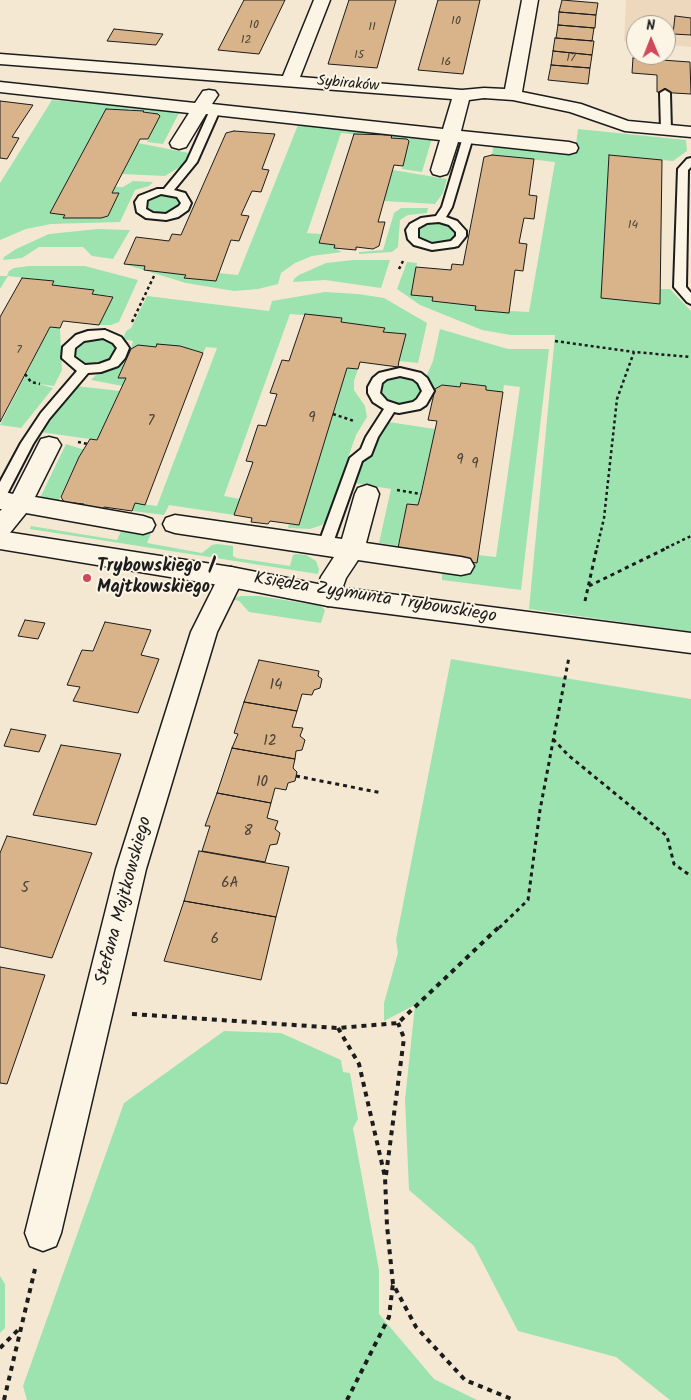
<!DOCTYPE html>
<html>
<head>
<meta charset="utf-8">
<style>
	body { margin:0 }
	#map { position:relative; width:691px; height:1400px; overflow:hidden; background:#f5e8d3; font-family:Kalam,sans-serif }
	canvas { display:block }
	.north { position:absolute; left:626px; top:15px; width:50px; height:50px; box-sizing:border-box; background:#fcf5e5; border:1px solid #a29e95; border-radius:50%; rotate:359deg; font-size:14px; font-weight:700; line-height:20px; text-align:center; color:#1c1c1c }
	.north::after { content:''; display:block; margin:auto; width:18px; height:22px; background:#d1495b; clip-path:polygon(50% 0,100% 100%,50% 72%,0 100%) }
</style>
</head>
<body>
<div id="map">
<canvas width="691" height="1400"></canvas>
<div class="north">N</div>
</div>
<script>
const ctx = document.querySelector('canvas').getContext('2d');
ctx.lineJoin = 'round';
function paint(path, color) {
  ctx.fillStyle = color;
  ctx.fill(path, 'evenodd');
}
function shape(rows) {
  const path = new Path2D();
  for (const r of rows) {
    path.moveTo(r[0], r[1]);
    for (let i = 2; i < r.length; i += 2) path.lineTo(r[i], r[i + 1]);
  }
  return path;
}
function trace(path, color, width, dash) {
  ctx.strokeStyle = color;
  ctx.lineWidth = width;
  ctx.lineCap = dash ? 'butt' : 'round';
  ctx.setLineDash(dash || []);
  ctx.stroke(path);
}
function label(font, color, halo, rows, align = 'center') {
  ctx.font = font + ' Kalam,sans-serif';
  ctx.lineWidth = 4;
  ctx.setLineDash([]);
  ctx.textBaseline = 'middle';
  ctx.strokeStyle = halo;
  ctx.fillStyle = color;
  for (const [text, x, y, turn = 0] of rows) {
    ctx.save();
    ctx.translate(x, y);
    ctx.rotate((+turn || 0) * Math.PI / 180);
    ctx.textAlign = isNaN(turn) ? turn : align;
    if (halo) ctx.strokeText(text, 0, 0);
    ctx.fillText(text, 0, 0);
    ctx.restore();
  }
}
const built = shape([
	[626,0,691,0,691,47,666,45,666,25,636,25,636,42,624,41]
]);
const green = shape([
	[52,100,98,104,101,101,181,109,163,144,147,142,160,116,158,114,129,109,128,111,106,109,50,213,65,215,64,218,101,218,108,216,119,194,112,193,115,187,123,187,133,181,153,182,149,186,135,190,120,222,51,224,26,229,0,240,0,183],
	[298,125,433,135,422,172,402,169,409,141,407,139,391,138,391,135,376,134,376,136,341,133,307,233,321,234,320,243,335,245,334,248,342,252,312,256,295,263,281,273,278,284,258,289,234,291,186,283,124,264,145,266,144,270,186,275,185,278,215,281,218,273,238,275],
	[578,129,686,140,687,151,673,161,609,155,601,297,659,304,660,289,670,289,691,311,691,632,529,609,555,335,511,335,482,330,420,305,397,289,407,262,417,263,411,295,433,297,432,301,476,306,475,309,529,312,555,162,492,155,494,144,575,152],
	[138,143,189,153,183,165,165,176,122,174],
	[393,170,447,179,443,193,435,204,384,201],
	[161,191,185,199,174,215,150,216,140,202],
	[401,208,428,208,427,213,408,215,400,220,398,247,392,252,359,254,359,252,383,250,394,213],
	[440,219,461,231,447,246,418,242,414,226],
	[98,229,130,230,113,259,92,256,83,247,39,247,22,258,3,260,4,257,16,249,49,234],
	[353,260,390,260,381,288,325,280,293,282,294,279,299,275,326,263],
	[29,266,85,266,138,280,119,322,111,325,99,325,113,296,92,294,52,285,53,281,8,276,0,289,0,276,7,276,9,271,14,268],
	[325,292,358,294,384,298,427,323,418,363,399,361,405,334,383,332,384,328,341,322,342,318,290,314,224,496,240,499,234,515,169,505,164,515,132,511,135,503,157,506,217,348,206,347,203,353,180,346,156,347,138,346,131,349,118,377,126,378,123,386,91,380,100,371,116,366,131,349,133,341,123,339,126,331,131,328,147,296,269,311,272,301],
	[50,327,60,328,62,370,54,386,39,384,53,388,21,428,0,425],
	[440,329,508,349,549,349,521,590,442,580,442,573,452,574,455,559,477,563,478,555,496,557,520,387,504,385,503,392,486,390,486,386,461,383,460,387,442,385,435,389,426,377,433,361],
	[96,334,121,344,114,363,78,367,69,347],
	[347,368,358,369,354,381,354,390,365,406,367,417,356,435,326,521,322,525,310,529,288,528,289,524,299,525],
	[391,373,423,381,422,402,391,407,374,387],
	[76,386,120,391,97,440,40,432],
	[382,421,435,429,418,505,407,504,398,546,379,543,391,489,347,482],
	[66,444,85,450,79,457,56,506,39,500],
	[124,525,153,529,147,543,202,553,212,545,217,544,233,546,233,556,236,558,290,566,293,555,296,554,306,555,316,561,319,569,318,574,30,529,31,526,117,540],
	[241,596,260,596,321,606,325,610,321,623,249,612,239,601,231,599],
	[451,659,691,699,691,1400,670,1400,616,1357,518,1331,474,1246,409,1190,405,1100,415,1005,384,1021,384,1003,398,953,396,940],
	[224,1031,281,1033,341,1060,343,1072,350,1073,358,1119,353,1128,379,1270,379,1314,434,1379,477,1400,27,1400,23,1386,124,1103],
	[0,1276,5,1284,5,1328,0,1333]
]);
const building = shape([
	[244,0,285,0,259,54,218,50,244,0],
	[349,0,396,0,377,68,328,64,349,0],
	[438,0,480,0,463,74,418,70,438,0],
	[562,0,598,3,596,15,559,12,562,0],
	[559,12,596,15,595,28,558,25,559,12],
	[675,16,691,18,691,35,673,34,675,16],
	[558,25,594,28,592,41,556,38,558,25],
	[114,29,163,34,156,45,107,41,114,29],
	[555,38,594,41,592,55,553,51,555,38],
	[553,51,592,55,590,68,551,65,553,51],
	[633,58,690,62,691,94,657,92,657,75,632,73,633,58],
	[551,65,590,68,588,84,548,80,551,65],
	[0,101,33,105,12,137,19,138,7,159,0,158,0,101],
	[106,109,144,111,143,112,158,114,160,116,148,139,140,139,112,193,119,193,108,216,101,218,63,218,65,215,50,213,106,109],
	[234,131,275,134,262,169,269,170,261,192,252,191,241,215,249,216,239,241,231,240,216,281,184,278,186,275,144,270,145,266,124,264,136,237,169,241,172,234,181,235,226,133,234,131],
	[354,134,392,135,391,138,407,139,409,141,403,166,394,165,378,222,385,222,379,246,373,249,356,247,356,250,334,248,335,245,319,243,354,134],
	[492,155,534,159,529,195,537,196,534,219,524,218,519,243,527,244,523,271,515,270,509,313,475,310,476,306,432,301,433,297,411,295,416,267,451,270,452,264,463,265,484,157,492,155],
	[609,155,662,160,660,304,601,298,609,155],
	[22,278,54,281,52,285,94,290,92,294,113,297,99,325,63,321,60,328,50,327,0,422,0,317,22,278],
	[305,314,342,318,341,322,385,328,383,332,406,334,399,361,398,367,360,362,358,369,347,368,299,525,270,521,268,524,251,522,252,518,234,515,253,462,246,461,258,425,266,426,277,394,270,393,282,360,289,361,305,314],
	[157,344,180,346,203,353,145,505,135,503,132,511,104,507,102,511,82,508,84,504,64,502,61,497,79,457,90,439,97,440,126,378,118,378,131,349,138,345,156,347,157,344],
	[461,383,486,386,486,390,503,392,477,563,401,552,398,548,407,504,418,505,421,494,437,421,428,420,435,389,442,385,460,387,461,383],
	[25,620,45,623,38,639,18,636,25,620],
	[105,622,151,630,141,655,159,659,138,713,73,701,80,687,67,685,82,650,93,651,105,622],
	[259,660,319,671,318,676,322,679,320,688,314,690,312,695,302,694,297,711,244,702,259,660],
	[244,702,297,711,292,727,303,728,300,736,305,740,302,750,296,751,295,759,232,748,238,734,234,733,244,702],
	[11,729,46,735,39,752,4,746,11,729],
	[61,745,121,754,96,825,33,815,61,745],
	[232,748,295,759,293,768,297,772,295,781,288,783,286,790,275,788,271,803,217,793,232,748],
	[217,793,271,803,267,818,278,821,275,829,280,833,277,844,270,845,265,862,202,851,210,826,205,826,217,793],
	[7,836,92,853,52,958,0,947,0,853,7,836],
	[199,851,289,867,276,917,184,901,199,851],
	[184,901,276,917,261,980,164,961,184,901],
	[0,967,45,975,7,1084,0,1083,0,967]
]);
const pathFar2 = shape([
	[399,269,403,261],
	[132,322,154,276],
	[555,341,634,352],
	[25,374,31,382,40,384],
	[333,414,354,421],
	[78,442,88,444],
	[397,490,421,494],
	[597,548,604,518,617,399,634,352,691,357],
	[666,548,691,536]
]);
const pathFar1 = shape([
	[589,586,669,547],
	[585,601,597,547],
	[553,739,568,755,667,836,674,864,691,876],
	[296,776,382,793],
	[499,928,528,900,540,810,569,657]
]);
const path = shape([
	[132,1014,338,1028,398,1023,500,926],
	[338,1028,359,1064,385,1177,387,1226,393,1284,416,1327,465,1380,514,1400],
	[386,1175,404,1038,398,1023],
	[0,1348,20,1328],
	[4,1400,35,1269],
	[347,1400,389,1317,393,1283]
]);
const service = shape([
	[665,90,670,93,671,130,666,133,661,130,660,93,665,90],
	[215,107,220,110,197,162,174,190,185,193,191,203,188,210,178,217,166,220,146,218,137,212,135,202,139,196,157,189,164,189,187,161,210,110,215,107],
	[161,194,177,197,181,203,179,206,166,214,153,213,146,209,147,200,161,194],
	[468,134,473,137,452,207,446,217,457,221,466,231,466,236,458,246,454,247,432,250,414,245,408,239,406,230,410,224,421,218,436,216,442,207,463,137,468,134],
	[439,222,449,225,456,232,456,236,451,241,432,244,418,238,418,228,427,223,439,222],
	[691,158,691,167,688,170,686,287,691,293,691,304,687,302,674,287,678,169,687,159,691,158],
	[105,330,121,337,127,345,129,348,125,358,118,366,101,372,88,373,49,419,33,444,5,498,0,500,0,482,21,443,41,413,77,371,62,358,63,347,76,335,88,331,105,330],
	[103,338,113,343,117,348,110,360,99,364,85,365,74,357,75,348,84,341,103,338],
	[400,368,421,373,427,378,434,391,426,405,420,409,399,413,394,412,378,437,371,455,362,461,334,540,334,546,332,550,322,550,320,540,350,458,361,449,366,437,384,409,373,402,368,393,368,387,373,378,379,373,400,368],
	[400,376,413,379,418,383,422,391,417,399,413,402,399,405,387,401,380,393,382,383,387,379,400,376]
]);
const minor = shape([
	[314,0,330,0,300,77,462,90,484,88,505,89,522,0,538,0,522,92,581,104,628,121,691,127,691,137,625,131,570,112,513,100,484,98,469,100,461,131,569,142,576,144,578,148,576,152,569,154,458,142,449,170,447,174,440,176,433,174,431,170,440,140,206,114,186,147,179,149,172,147,170,143,189,113,0,92,0,82,195,103,203,91,209,90,215,91,218,95,212,104,443,129,452,99,0,64,0,54,283,76,314,0],
	[49,437,57,439,61,445,35,497,143,516,152,519,155,525,152,531,143,534,26,513,9,534,0,537,0,511,2,509,0,509,0,491,13,494,41,439,49,437],
	[367,485,376,488,379,494,366,543,461,557,470,559,474,566,470,573,461,575,358,560,346,578,337,603,328,606,319,603,315,596,321,577,334,557,175,533,166,530,163,524,166,518,175,515,342,539,355,494,358,488,367,485],
	[231,567,240,570,244,577,217,632,146,869,61,1233,56,1246,43,1251,30,1246,25,1233,116,869,191,632,222,570,231,567]
]);
const tertiary = shape([
	[0,531,231,567,328,586,691,633,691,653,328,606,231,587,0,549,0,531]
]);
const markers = [
	[87,578,5,"#d1495b"]
];
const farNumbernames = [
	["10",456,22],
	["10",254,26],
	["11",372,28],
	["12",246,41],
	["15",359,56],
	["17",571,59],
	["16",446,63],
	["14",633,226],
	["7",19,351]
];
const farStreetnames = [
	["Sybiraków",348,85,5]
];
const numberNames = [
	["9",312,419],
	["7",151,422],
	["9",460,461],
	["9",475,465],
	["14",276,686],
	["12",270,742],
	["10",262,783],
	["8",248,832],
	["6A",230,884],
	["5",25,889],
	["6",215,940]
];
const poiNames = [
	["Trybowskiego /",97,568],
	["Majtkowskiego",97,589]
];
const streetNames = [
	["Księdza Zygmunta Trybowskiego",375,599,9],
	["Stefana Majtkowskiego",125,901,-75]
];
paint(built, '#edd8bd');
paint(green, '#9ce3b0');
paint(building, '#d9b48b');
trace(building, '#1c1c1c', 1);
trace(service, '#1c1c1c', 4);
trace(minor, '#1c1c1c', 3);
trace(tertiary, '#1c1c1c', 3);
trace(pathFar2, '#1c1c1c', 2.5, [3, 3]);
trace(pathFar1, '#1c1c1c', 3, [4, 4]);
trace(path, '#1c1c1c', 4, [5, 5]);
paint(service, '#fcf5e5');
paint(minor, '#fcf5e5');
paint(tertiary, '#fcf5e5');
for (const [x, y, r, color] of markers) {
  const dot = new Path2D();
  dot.arc(x, y, r, 0, 2 * Math.PI);
  ctx.fillStyle = color;
  ctx.fill(dot);
  trace(dot, '#fcf5e5', 2);
}
label('12px', '#4b4238', null, farNumbernames);
label('15px', '#1c1c1c', '#fcf5e5', farStreetnames);
label('15px', '#4b4238', null, numberNames);
label('bold 18px', '#1c1c1c', '#fcf5e5', poiNames, 'left');
label('18px', '#1c1c1c', '#fcf5e5', streetNames);
</script>
</body>
</html>
